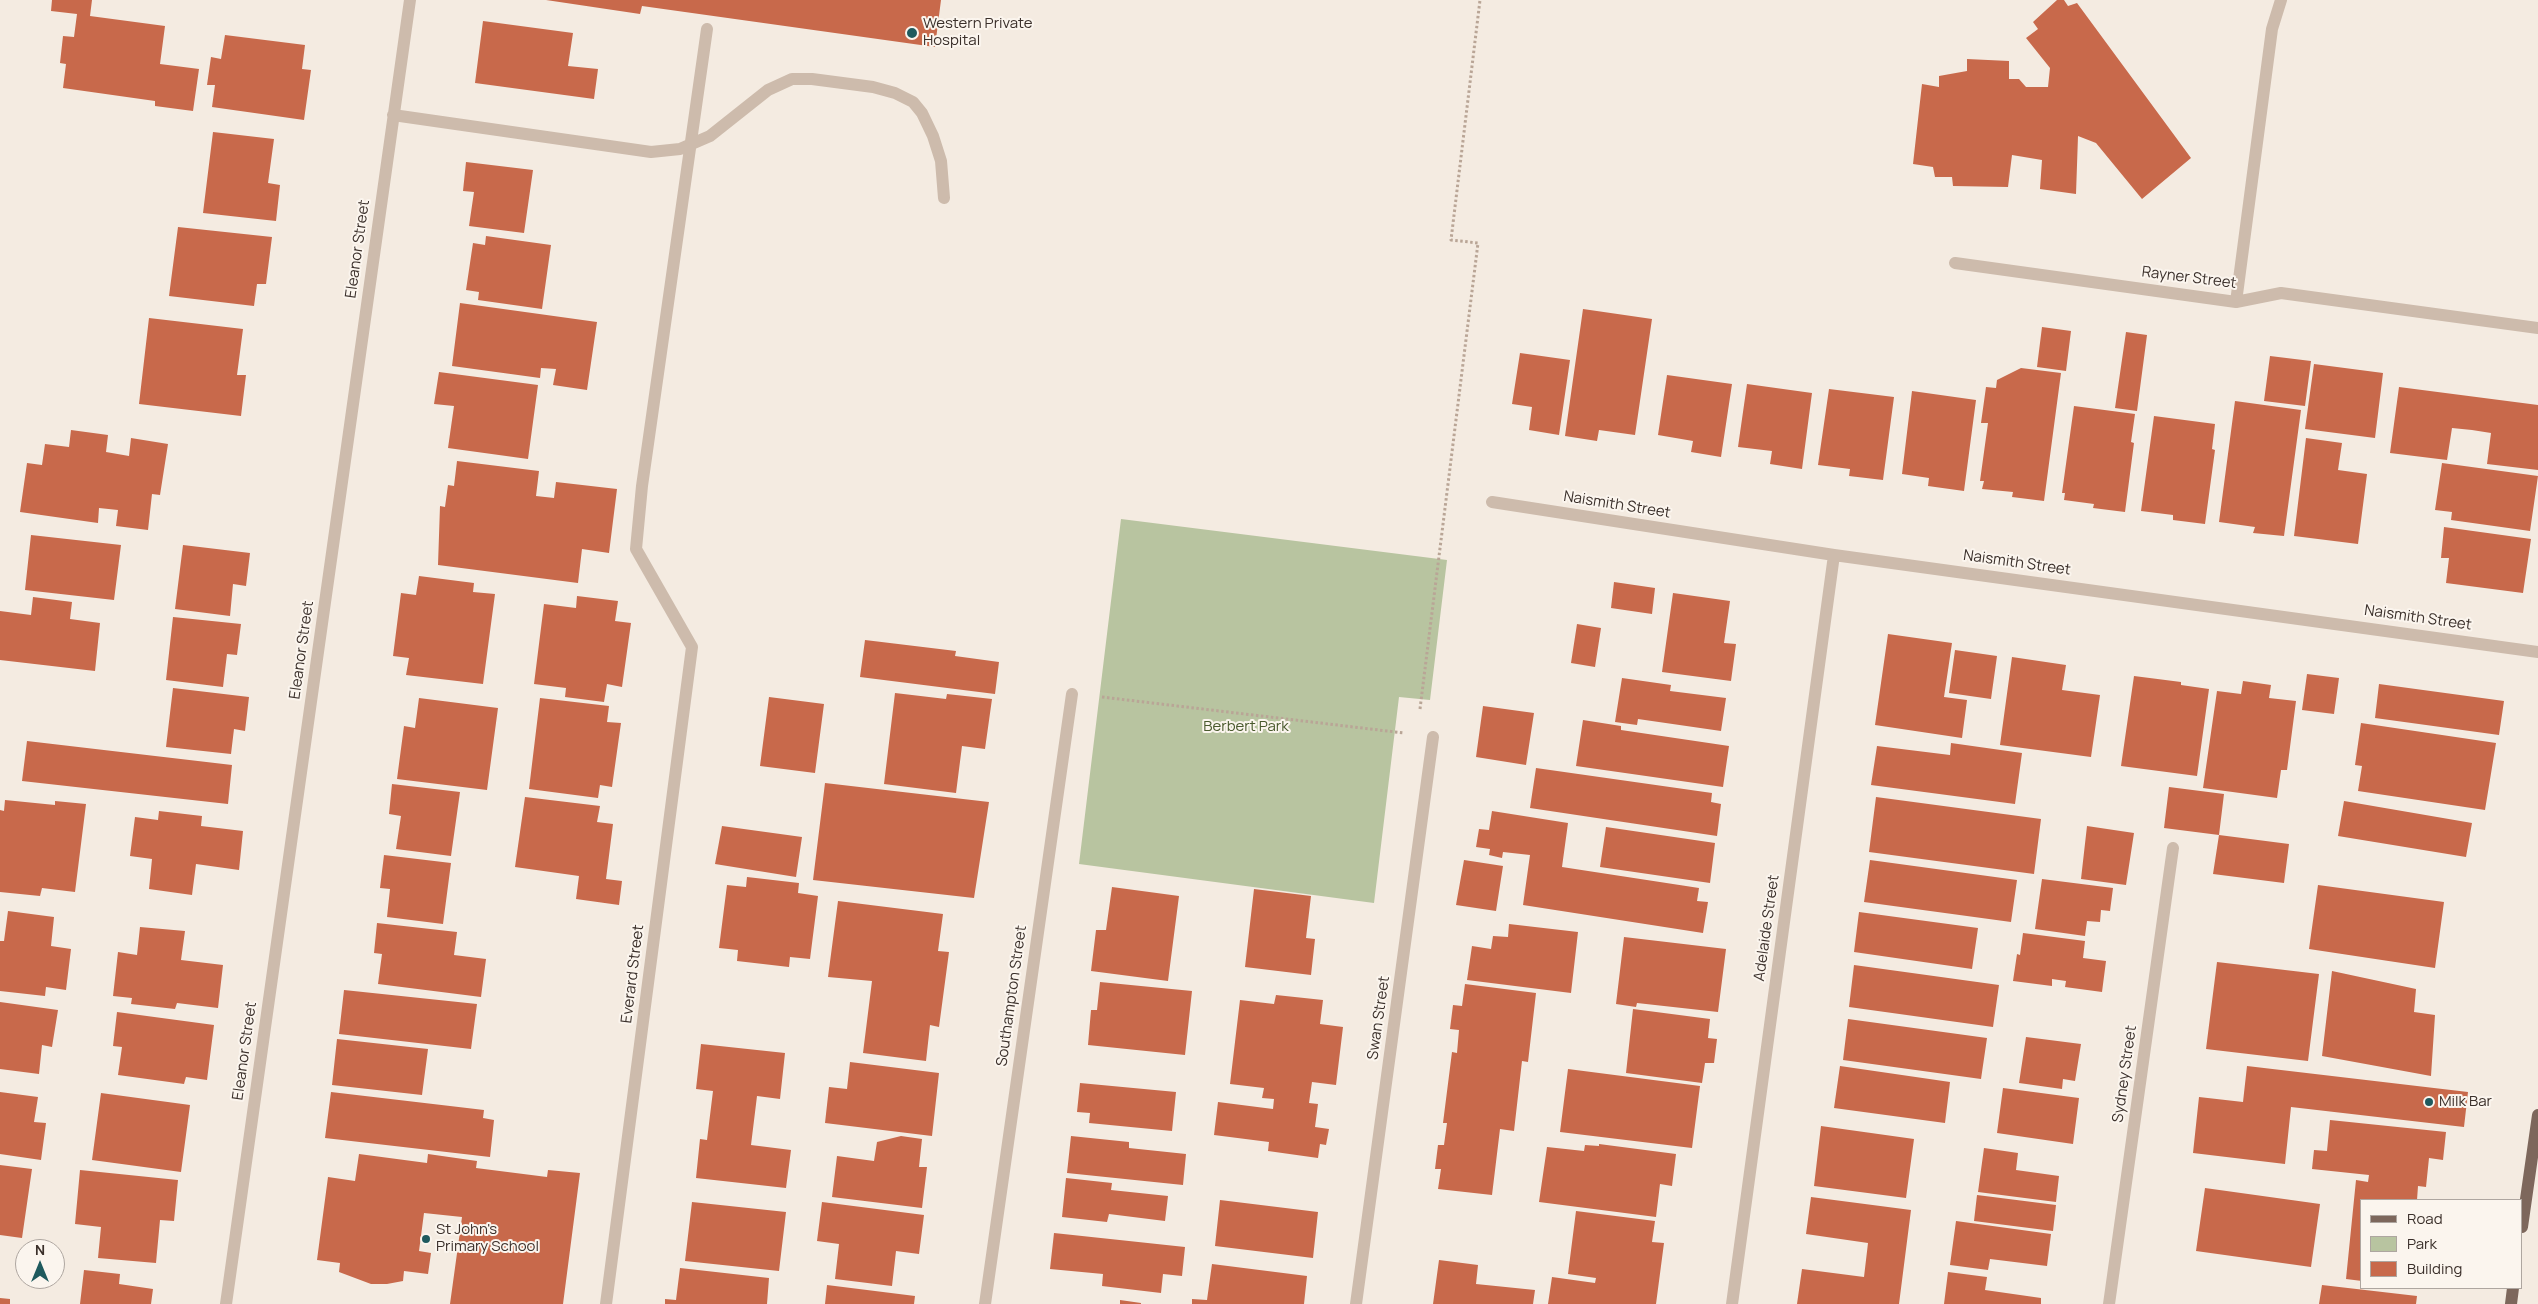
<!DOCTYPE html>
<html>
<head>
<meta charset="utf-8">
<style>
	body { margin:0 }
	#map { position:relative; width:2538px; height:1304px; overflow:hidden; background:#f4ebe1; font-family:Manrope,sans-serif }
	canvas { display:block }
	.legend { position:absolute; left:2360px; top:1199px; width:162px; height:90px; box-sizing:border-box; background:#fbf5ee; border:1px solid #aea6a0; margin:0; padding:6px 9px; list-style:none; font-size:15px; color:#3b302b }
	.legend li { display:flex; align-items:center; gap:10px; height:25px }
	.legend b { width:25px; border:1px solid #aea6a0 }
	.north { position:absolute; left:15px; top:1239px; width:50px; height:50px; box-sizing:border-box; background:#fbf5ee; border:1px solid #aea6a0; border-radius:50%; rotate:0deg; font-size:14px; font-weight:700; line-height:20px; text-align:center; color:#3b302b }
	.north::after { content:''; display:block; margin:auto; width:18px; height:22px; background:#1f5a5e; clip-path:polygon(50% 0,100% 100%,50% 72%,0 100%) }
</style>
</head>
<body>
<div id="map">
<canvas width="2538" height="1304"></canvas>
<ul class="legend">
<li><b style="height:6px;background:#7d675c"></b>Road</li>
<li><b style="height:14px;background:#b8c4a0"></b>Park</li>
<li><b style="height:14px;background:#c8694b"></b>Building</li>
</ul>
<div class="north">N</div>
</div>
<script>
const ctx = document.querySelector('canvas').getContext('2d');
ctx.lineJoin = 'round';
function paint(path, color) {
  ctx.fillStyle = color;
  ctx.fill(path, 'evenodd');
}
function shape(rows) {
  const path = new Path2D();
  for (const r of rows) {
    path.moveTo(r[0], r[1]);
    for (let i = 2; i < r.length; i += 2) path.lineTo(r[i], r[i + 1]);
  }
  return path;
}
function trace(path, color, width, dash) {
  ctx.strokeStyle = color;
  ctx.lineWidth = width;
  ctx.lineCap = dash ? 'butt' : 'round';
  ctx.setLineDash(dash || []);
  ctx.stroke(path);
}
function label(font, color, halo, rows, align = 'center') {
  ctx.font = font + ' Manrope,sans-serif';
  ctx.lineWidth = 4;
  ctx.setLineDash([]);
  ctx.textBaseline = 'middle';
  ctx.strokeStyle = halo;
  ctx.fillStyle = color;
  for (const [text, x, y, turn = 0] of rows) {
    ctx.save();
    ctx.translate(x, y);
    ctx.rotate((+turn || 0) * Math.PI / 180);
    ctx.textAlign = isNaN(turn) ? turn : align;
    if (halo) ctx.strokeText(text, 0, 0);
    ctx.fillText(text, 0, 0);
    ctx.restore();
  }
}
const green = shape([
	[1121,519,1447,560,1430,700,1399,697,1374,903,1079,864]
]);
const building = shape([
	[52,0,92,0,90,16,165,26,160,64,199,69,193,111,155,106,155,101,63,88,66,64,60,63,63,36,74,37,77,14,51,11],
	[546,0,941,0,935,47,642,6,640,14],
	[2057,0,2064,0,2068,6,2077,3,2191,158,2142,199,2096,143,2078,136,2076,194,2040,189,2042,160,2012,155,2008,187,1953,186,1952,177,1935,177,1933,167,1913,164,1922,84,1939,87,1939,76,1967,71,1967,59,2009,61,2009,79,2019,79,2026,87,2048,87,2050,68,2026,38,2038,29,2033,22],
	[483,21,573,33,568,66,598,69,594,99,475,83],
	[225,35,305,45,302,69,311,70,304,120,212,107,215,85,207,85,211,57,221,59],
	[213,132,274,139,268,183,280,185,276,221,203,213],
	[466,162,533,170,524,233,469,226,474,192,463,191],
	[178,227,272,237,266,284,257,284,254,306,169,296],
	[486,236,551,245,542,309,478,300,479,292,466,290,473,243,485,245],
	[460,303,597,322,587,390,553,385,556,369,541,368,540,378,452,366],
	[1583,309,1652,319,1635,435,1599,430,1597,441,1565,436],
	[149,318,243,329,237,375,246,375,241,416,139,404],
	[2042,327,2071,331,2066,371,2037,367],
	[2126,332,2147,335,2137,411,2115,408],
	[1520,353,1570,360,1559,435,1529,430,1532,407,1512,404],
	[2270,356,2311,361,2305,406,2264,401],
	[2314,364,2383,373,2375,438,2305,429],
	[2021,368,2061,373,2044,501,2012,497,2013,492,1982,489,1984,481,1980,481,1988,423,1981,423,1986,387,1996,388,1997,380],
	[439,372,538,385,528,459,448,448,454,406,434,404],
	[1667,375,1732,384,1721,457,1691,452,1693,441,1658,435],
	[1747,384,1812,393,1802,469,1770,464,1772,451,1738,447],
	[2399,387,2538,405,2538,470,2487,464,2491,433,2472,430,2452,428,2447,460,2390,453],
	[1829,389,1894,397,1883,480,1849,476,1850,469,1818,465],
	[1912,391,1976,400,1964,491,1928,486,1929,478,1902,474],
	[2235,401,2301,410,2284,536,2253,533,2255,527,2219,522],
	[2074,406,2135,414,2131,442,2134,443,2125,512,2093,508,2094,504,2064,500,2065,493,2062,493],
	[2154,416,2215,424,2212,449,2215,450,2205,524,2173,520,2173,515,2141,511],
	[71,430,108,435,106,452,129,456,131,438,168,444,160,495,152,494,148,530,116,526,118,510,99,508,98,523,20,512,27,463,42,465,45,444,69,447],
	[2306,438,2342,443,2338,470,2367,474,2358,544,2294,536],
	[457,461,539,471,536,496,554,498,556,482,617,489,609,553,582,549,578,583,438,565,440,506,445,507,448,485,454,486],
	[2442,463,2538,476,2530,531,2451,520,2452,512,2435,510],
	[2444,527,2531,539,2523,593,2446,583,2449,558,2441,558],
	[31,535,121,545,114,600,25,590],
	[183,545,250,553,246,586,233,584,230,616,175,609],
	[419,576,474,583,473,592,495,594,483,684,406,675,409,658,393,656,401,593,416,595],
	[1614,582,1655,588,1652,614,1611,608],
	[1673,593,1730,601,1724,643,1736,644,1731,681,1662,672],
	[577,596,618,601,615,621,631,623,622,687,607,684,604,702,565,697,566,688,534,684,544,604,576,608],
	[33,597,72,602,70,619,100,623,95,671,0,660,0,611,31,615],
	[173,617,241,624,237,655,227,654,223,687,166,680],
	[1577,624,1601,628,1595,667,1571,663],
	[1888,634,1952,643,1944,697,1967,700,1962,738,1875,725],
	[865,640,956,651,955,656,999,662,995,694,860,677],
	[1955,650,1997,656,1991,699,1949,693],
	[2012,657,2066,665,2062,690,2100,695,2091,757,2000,745],
	[2307,674,2339,678,2334,714,2302,710],
	[2134,676,2181,682,2181,685,2209,689,2197,776,2121,766],
	[1622,678,1671,685,1670,691,1726,698,1721,731,1638,719,1637,725,1615,722],
	[2243,681,2271,685,2269,698,2296,701,2287,770,2281,770,2277,798,2203,788,2217,691,2241,694],
	[2379,684,2504,701,2499,735,2375,718],
	[173,688,249,697,245,731,234,729,231,754,166,747],
	[895,693,946,699,947,694,992,699,985,749,962,746,956,793,884,784],
	[769,697,824,704,815,773,760,766],
	[419,698,498,708,487,790,397,779,404,726,415,728],
	[540,698,609,706,607,722,621,723,612,787,600,785,598,798,529,789],
	[1483,706,1534,713,1526,765,1476,757],
	[1583,720,1621,726,1621,730,1729,746,1723,787,1576,766],
	[2361,723,2496,743,2485,810,2358,791,2362,766,2355,765],
	[27,741,232,765,228,804,22,781],
	[1951,743,2022,753,2015,804,1871,785,1877,746,1950,755],
	[1536,768,1712,793,1711,802,1721,804,1717,836,1530,808],
	[825,783,989,802,974,898,813,880],
	[392,784,460,792,451,856,396,849,401,816,389,814],
	[2169,787,2224,794,2219,835,2164,828],
	[525,797,600,806,597,822,613,824,606,879,622,881,619,905,576,899,579,876,515,867],
	[1876,797,2041,819,2034,874,1869,852],
	[5,800,55,805,55,801,86,804,75,892,42,888,40,896,0,892,0,810,4,811],
	[2344,801,2472,823,2466,857,2338,836],
	[159,811,202,816,201,826,243,831,239,870,196,864,192,895,149,889,152,859,130,856,135,817,158,820],
	[1492,811,1568,823,1562,867,1699,888,1697,901,1708,902,1703,933,1523,905,1530,855,1503,852,1502,858,1489,855,1490,849,1476,847,1479,829,1489,830],
	[722,826,802,837,796,877,715,864],
	[2087,826,2134,833,2126,885,2081,879],
	[1606,827,1715,843,1710,883,1600,867],
	[2219,835,2289,844,2284,883,2213,874],
	[384,855,451,863,443,924,387,917,390,889,380,888],
	[1464,860,1503,866,1496,911,1456,905],
	[1870,860,2017,880,2011,922,1864,902],
	[747,877,799,883,798,893,818,896,810,959,790,957,789,967,737,961,738,950,719,948,727,885,746,887],
	[2042,879,2113,888,2110,911,2101,910,2100,922,2087,921,2085,936,2035,929],
	[2318,885,2444,902,2435,968,2309,949],
	[1112,887,1179,896,1168,981,1091,971,1096,930,1106,930],
	[1254,889,1311,896,1306,938,1315,939,1311,975,1245,967],
	[838,901,943,914,938,951,949,952,939,1027,930,1025,926,1061,863,1053,872,981,828,977],
	[8,911,54,917,51,946,71,949,66,990,46,987,45,996,0,991,0,941,4,941],
	[1859,912,1978,928,1972,969,1854,952],
	[377,923,457,932,454,955,486,959,481,997,378,984,382,954,374,953],
	[1509,924,1578,932,1571,993,1467,980,1472,946,1491,949,1493,936,1508,937],
	[140,927,185,931,181,960,223,965,218,1008,177,1003,175,1009,131,1004,132,998,113,996,118,952,137,955],
	[2023,933,2085,941,2083,958,2106,961,2102,992,2065,987,2066,981,2052,979,2052,986,2013,981,2017,954,2020,955],
	[1624,937,1726,949,1718,1012,1637,1003,1636,1007,1616,1004],
	[2217,962,2319,974,2308,1061,2206,1049],
	[1854,965,1999,985,1993,1027,1849,1007],
	[2332,971,2416,989,2414,1012,2435,1015,2431,1076,2322,1056],
	[1100,982,1192,991,1185,1055,1088,1045,1091,1010,1097,1010],
	[1465,984,1536,993,1528,1062,1522,1061,1514,1131,1500,1129,1492,1195,1438,1189,1441,1169,1435,1169,1438,1145,1444,1145,1447,1123,1443,1123,1452,1052,1457,1053,1459,1030,1450,1029,1453,1005,1462,1006],
	[344,990,477,1004,471,1049,339,1034],
	[1276,995,1323,1000,1320,1024,1343,1027,1336,1085,1312,1082,1309,1103,1318,1104,1315,1127,1329,1129,1326,1145,1320,1144,1318,1158,1268,1151,1269,1142,1214,1135,1218,1102,1273,1109,1274,1099,1262,1098,1264,1088,1230,1084,1240,1000,1274,1004],
	[0,1002,58,1010,52,1047,42,1045,39,1074,0,1069],
	[1633,1009,1710,1019,1708,1038,1717,1039,1714,1063,1705,1063,1702,1083,1626,1073],
	[117,1012,214,1025,207,1080,186,1077,184,1084,118,1075,122,1047,113,1046],
	[1848,1019,1987,1038,1981,1079,1843,1060],
	[2026,1037,2081,1044,2075,1081,2063,1079,2062,1089,2019,1083],
	[337,1039,428,1049,422,1095,332,1085],
	[701,1044,785,1053,780,1099,757,1096,751,1145,791,1150,786,1188,696,1178,700,1139,707,1140,713,1091,696,1089],
	[850,1062,939,1073,932,1136,825,1123,829,1087,847,1089],
	[1840,1066,1950,1082,1945,1123,1834,1108],
	[2247,1066,2468,1092,2464,1127,2291,1107,2285,1164,2193,1153,2199,1097,2243,1102],
	[1568,1069,1700,1086,1692,1148,1560,1132],
	[1080,1083,1176,1092,1172,1131,1089,1123,1090,1113,1077,1112],
	[2003,1088,2079,1098,2073,1144,1997,1133],
	[0,1092,38,1097,34,1122,46,1123,41,1160,0,1154],
	[331,1092,484,1110,483,1118,494,1120,490,1157,325,1138],
	[101,1093,190,1105,181,1172,92,1160],
	[2330,1120,2446,1132,2443,1160,2429,1158,2426,1187,2418,1186,2417,1200,2362,1200,2362,1281,2346,1279,2356,1180,2368,1182,2369,1175,2312,1169,2314,1150,2327,1151],
	[1821,1126,1914,1139,1906,1198,1814,1186],
	[901,1136,922,1139,919,1167,927,1167,922,1208,832,1197,837,1156,874,1161,877,1142],
	[1071,1136,1129,1142,1129,1148,1186,1154,1183,1185,1067,1173],
	[1599,1144,1676,1154,1672,1186,1660,1184,1656,1217,1539,1202,1547,1147,1584,1151,1585,1145,1599,1146],
	[1984,1148,2018,1153,2016,1170,2059,1176,2056,1202,1978,1192],
	[359,1154,427,1163,428,1154,477,1161,476,1168,547,1177,548,1170,580,1173,563,1304,450,1304,462,1217,424,1213,419,1251,431,1253,428,1274,404,1271,403,1281,387,1284,371,1284,339,1272,340,1263,317,1260,328,1177,355,1181],
	[0,1165,32,1169,22,1238,0,1235],
	[80,1170,178,1180,174,1221,160,1220,156,1263,98,1258,101,1227,75,1224],
	[1066,1178,1112,1183,1111,1190,1168,1196,1165,1221,1109,1214,1107,1222,1062,1217],
	[2205,1188,2320,1204,2311,1267,2196,1251],
	[1977,1195,2056,1205,2053,1231,1974,1221],
	[1811,1197,1911,1210,1899,1304,1797,1304,1802,1269,1864,1277,1868,1243,1806,1234],
	[1220,1200,1318,1212,1313,1258,1215,1246],
	[692,1202,786,1212,779,1271,685,1261],
	[822,1202,924,1215,919,1254,896,1251,892,1286,835,1279,839,1244,817,1241],
	[1576,1211,1655,1221,1652,1242,1664,1243,1656,1304,1548,1304,1552,1277,1595,1283,1596,1278,1568,1274],
	[1956,1221,2051,1234,2047,1266,1990,1259,1988,1270,1950,1265],
	[1054,1233,1185,1247,1182,1276,1163,1274,1161,1293,1102,1286,1103,1274,1050,1269],
	[1439,1260,1478,1265,1476,1284,1535,1290,1533,1304,1433,1304],
	[1212,1264,1307,1276,1304,1304,1192,1304,1192,1299,1207,1300],
	[680,1268,769,1278,767,1304,665,1304,665,1299,676,1300],
	[84,1270,120,1274,119,1284,153,1289,151,1304,80,1304],
	[1948,1272,1987,1277,1985,1290,2041,1298,2041,1304,1944,1304],
	[827,1285,915,1296,914,1304,825,1304],
	[2322,1285,2417,1296,2416,1304,2319,1304],
	[0,1298,10,1299,10,1304,0,1304],
	[1120,1300,1141,1303,1141,1304,1120,1304]
]);
const path = shape([
	[1102,697,1404,733],
	[1420,709,1478,243,1451,240,1480,0]
]);
const minor = shape([
	[393,115,651,152,680,149,710,136,768,90,792,79,812,79,873,87,895,93,913,102,922,113,933,136,941,161,944,198],
	[1955,263,2236,302,2281,293,2538,328],
	[2236,302,2272,29,2281,0],
	[1492,502,1834,555,2538,652],
	[226,1304,410,0],
	[606,1304,692,647,636,549,642,486,707,29],
	[985,1304,1072,694],
	[1356,1304,1433,737],
	[1732,1304,1834,555],
	[2109,1304,2173,848]
]);
const major = shape([
	[2522,1227,2538,1115],
	[2511,1304,2513,1288]
]);
const markers = [
	[912,33,6,"#1f5a5e"],
	[2429,1102,5,"#1f5a5e"],
	[426,1239,5,"#1f5a5e"]
];
const poiNames = [
	["Western Private",923,24],
	["Hospital",923,41],
	["Milk Bar",2439,1102],
	["St John's",436,1230],
	["Primary School",436,1247]
];
const streetNames = [
	["Eleanor Street",358,249,-82],
	["Rayner Street",2189,278,7],
	["Naismith Street",1617,505,9],
	["Naismith Street",2017,563,8],
	["Naismith Street",2418,618,8],
	["Eleanor Street",302,650,-82],
	["Adelaide Street",1767,928,-82],
	["Everard Street",633,974,-83],
	["Southampton Street",1012,996,-82],
	["Swan Street",1379,1018,-82],
	["Eleanor Street",245,1051,-82],
	["Sydney Street",2125,1074,-82]
];
const parkNames = [
	["Berbert Park",1246,727]
];
paint(green, '#b8c4a0');
paint(building, '#c8694b');
trace(path, '#b9a596', 3, [2.5, 2.5]);
trace(minor, '#cdbbac', 12);
trace(major, '#7d675c', 12);
for (const [x, y, r, color] of markers) {
  const dot = new Path2D();
  dot.arc(x, y, r, 0, 2 * Math.PI);
  ctx.fillStyle = color;
  ctx.fill(dot);
  trace(dot, '#fbf5ee', 2);
}
label('15px', '#3b302b', '#fbf5ee', poiNames, 'left');
label('15px', '#3b302b', '#fbf5ee', streetNames);
label('15px', '#4a5a2e', '#fbf5ee', parkNames);
</script>
</body>
</html>
